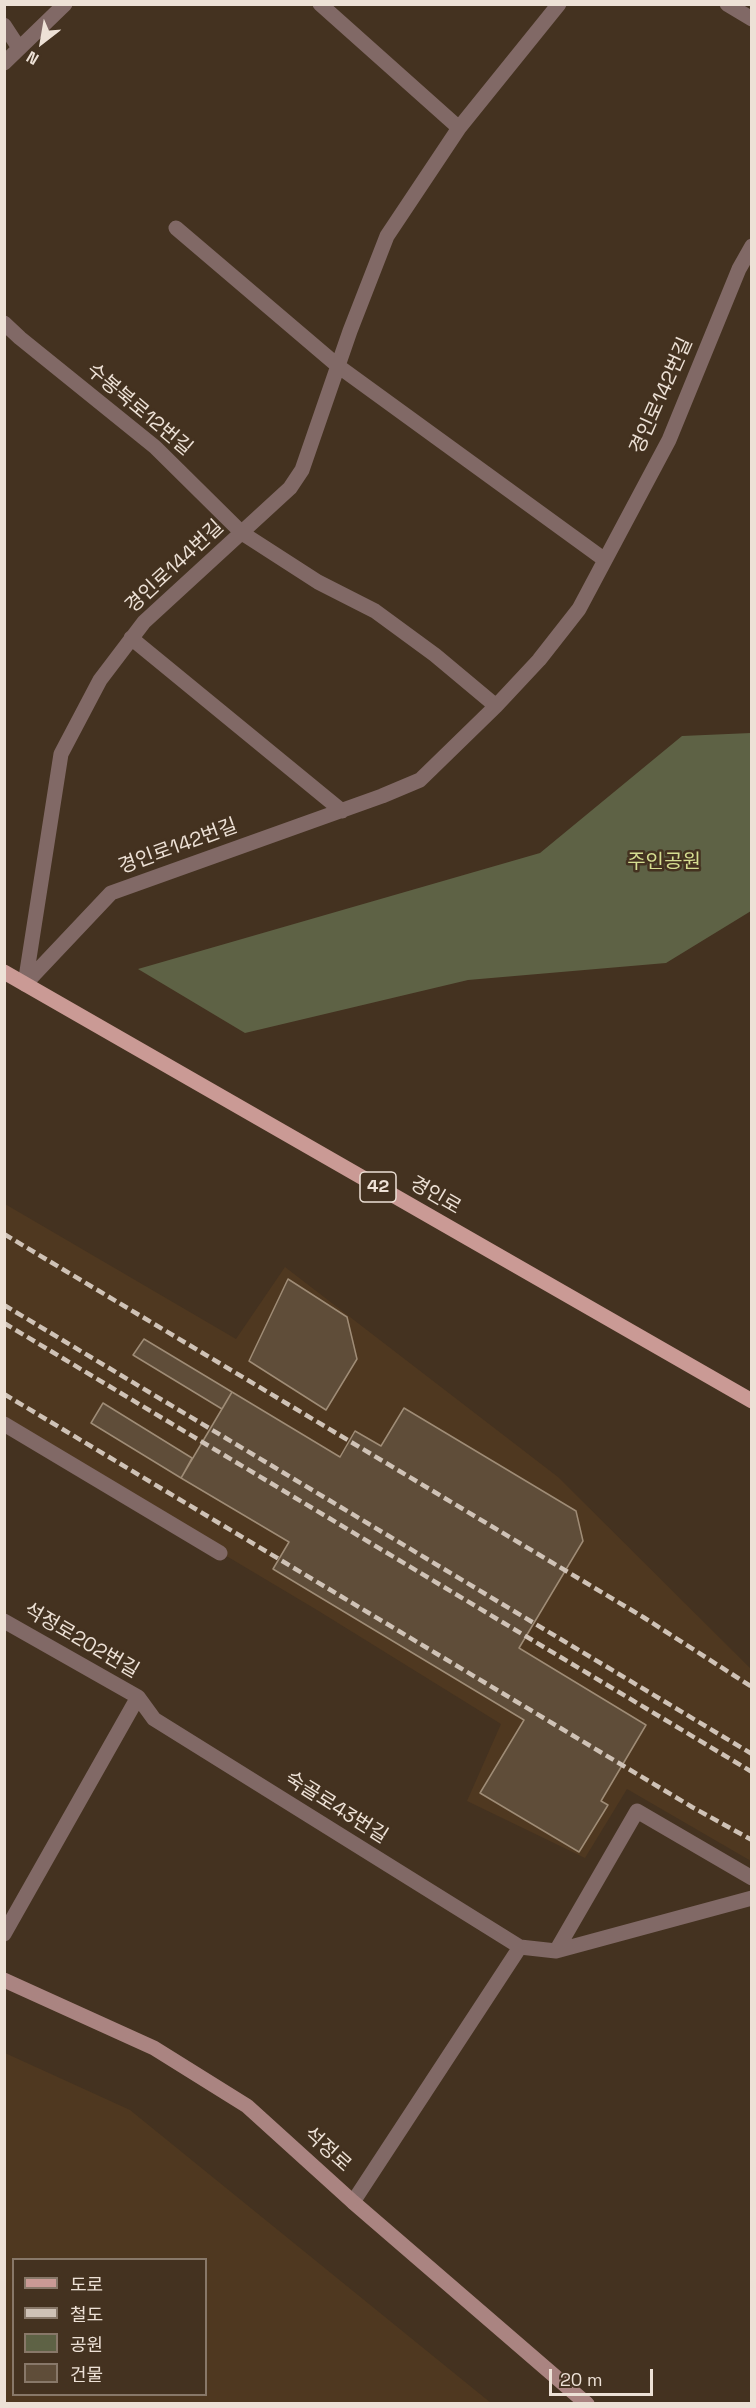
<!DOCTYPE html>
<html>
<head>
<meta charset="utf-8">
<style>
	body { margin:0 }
	#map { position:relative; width:756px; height:2408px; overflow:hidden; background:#443220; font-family:"Space Grotesk","Noto Sans KR",sans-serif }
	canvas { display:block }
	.frame { position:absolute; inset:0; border:6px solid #ede1d6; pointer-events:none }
	.legend { position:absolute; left:12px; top:2258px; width:195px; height:138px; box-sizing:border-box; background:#443220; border:2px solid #887869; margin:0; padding:8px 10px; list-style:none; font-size:18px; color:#ede1d6 }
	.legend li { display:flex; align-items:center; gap:12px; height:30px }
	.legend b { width:30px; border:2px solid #887869 }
	.north { position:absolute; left:12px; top:12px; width:60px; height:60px; -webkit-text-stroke:4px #443220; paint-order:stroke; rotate:211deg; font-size:16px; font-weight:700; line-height:24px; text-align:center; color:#ede1d6 }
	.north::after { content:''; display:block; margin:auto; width:21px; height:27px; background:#ede1d6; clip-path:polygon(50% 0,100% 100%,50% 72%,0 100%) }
	.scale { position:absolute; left:549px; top:2369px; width:104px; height:27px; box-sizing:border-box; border:3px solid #ede1d6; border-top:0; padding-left:8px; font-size:18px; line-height:21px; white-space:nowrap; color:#ede1d6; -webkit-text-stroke:4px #443220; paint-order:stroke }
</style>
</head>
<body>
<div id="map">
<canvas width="756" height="2408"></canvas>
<div class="frame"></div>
<ul class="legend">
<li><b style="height:8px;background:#ca9a95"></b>도로</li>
<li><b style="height:8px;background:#cfc2b6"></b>철도</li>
<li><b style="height:16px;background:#5e6245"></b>공원</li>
<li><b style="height:16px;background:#5f4d39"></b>건물</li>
</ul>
<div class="north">N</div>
<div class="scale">20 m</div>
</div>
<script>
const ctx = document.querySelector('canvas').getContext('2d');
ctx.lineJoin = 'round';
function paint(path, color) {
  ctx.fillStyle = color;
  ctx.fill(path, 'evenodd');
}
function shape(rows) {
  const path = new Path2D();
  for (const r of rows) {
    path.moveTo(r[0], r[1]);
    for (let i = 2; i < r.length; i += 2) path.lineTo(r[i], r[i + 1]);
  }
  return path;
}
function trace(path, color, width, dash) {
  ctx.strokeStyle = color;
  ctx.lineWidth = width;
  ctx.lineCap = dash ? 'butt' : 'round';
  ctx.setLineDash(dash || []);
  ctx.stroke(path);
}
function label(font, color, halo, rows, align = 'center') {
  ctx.font = font + ' "Space Grotesk","Noto Sans KR",sans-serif';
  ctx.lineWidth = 5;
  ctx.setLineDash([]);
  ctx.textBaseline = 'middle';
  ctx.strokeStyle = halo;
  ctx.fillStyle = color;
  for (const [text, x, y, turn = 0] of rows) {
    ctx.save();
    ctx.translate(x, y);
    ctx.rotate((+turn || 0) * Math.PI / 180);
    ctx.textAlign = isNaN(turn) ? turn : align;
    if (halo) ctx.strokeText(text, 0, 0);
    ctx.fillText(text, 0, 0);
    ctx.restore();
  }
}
const built = shape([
	[5,1204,236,1339,285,1267,558,1477,751,1669,751,1861,627,1789,585,1858,467,1801,501,1724,317,1610,5,1424],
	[5,2053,130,2110,491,2403,5,2403],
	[14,2260,206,2260,206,2394,14,2394]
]);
const green = shape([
	[751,733,751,911,666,963,468,980,245,1033,138,969,540,853,682,736]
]);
const building = shape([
	[288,1279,347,1317,357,1359,326,1410,249,1361,288,1279],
	[144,1339,232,1392,222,1409,133,1355,144,1339],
	[232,1392,340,1457,355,1431,381,1446,404,1408,576,1511,583,1541,519,1648,646,1725,601,1801,608,1805,579,1852,480,1793,524,1720,273,1569,289,1542,181,1478,232,1392],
	[103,1403,192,1458,181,1478,91,1423,103,1403]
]);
const service = shape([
	[320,4,459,128],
	[727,4,752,19],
	[4,25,19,48],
	[4,63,65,4],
	[176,228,338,366,605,560],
	[4,323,20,338,155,447,242,533,318,582,375,611,435,655,496,706],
	[131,638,342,811],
	[25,984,61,754,100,680,144,622,290,488,302,470,350,331,387,236,459,128,559,4],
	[25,984,111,893,382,796,420,780,496,706,539,660,579,609,669,440,739,269,752,246],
	[4,1424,220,1553],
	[4,1621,138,1697,154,1719,520,1947,556,1951,752,1898],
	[4,1934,138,1697],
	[556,1951,637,1811,752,1878],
	[353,2202,520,1947]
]);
const secondary = shape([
	[4,1980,154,2048,247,2106,353,2202,587,2404]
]);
const primary = shape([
	[4,972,752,1401]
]);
const rail = shape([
	[4,1234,643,1617,752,1687],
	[4,1305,752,1754],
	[4,1323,752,1772],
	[4,1394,692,1807,752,1840]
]);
const shields = [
	[378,1187,36]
];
const shieldNames = [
	["42",378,1187]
];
const streetNames = [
	["경인로142번길",662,396,-66],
	["수봉북로12번길",139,410,40],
	["경인로144번길",175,567,-43],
	["경인로142번길",178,847,-20],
	["경인로",435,1196,30],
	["석정로202번길",81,1641,30],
	["숙골로43번길",336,1808,32],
	["석정로",327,2150,42]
];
const parkNames = [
	["주인공원",664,863]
];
paint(built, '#4f3820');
paint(green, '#5e6245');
paint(building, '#5f4d39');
trace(building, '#9f8c76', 1.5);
trace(service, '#816966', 15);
trace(secondary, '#aa8481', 15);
trace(primary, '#ca9a95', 15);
trace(rail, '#cfc2b6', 4.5, [9, 4.5]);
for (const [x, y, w] of shields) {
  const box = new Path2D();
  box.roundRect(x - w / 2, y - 15, w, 30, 4.5);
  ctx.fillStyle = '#443220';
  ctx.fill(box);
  trace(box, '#ede1d6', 1.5);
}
label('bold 18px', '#ede1d6', null, shieldNames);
label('20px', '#ede1d6', '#443220', streetNames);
label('20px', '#d6de91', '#443220', parkNames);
</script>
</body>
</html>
